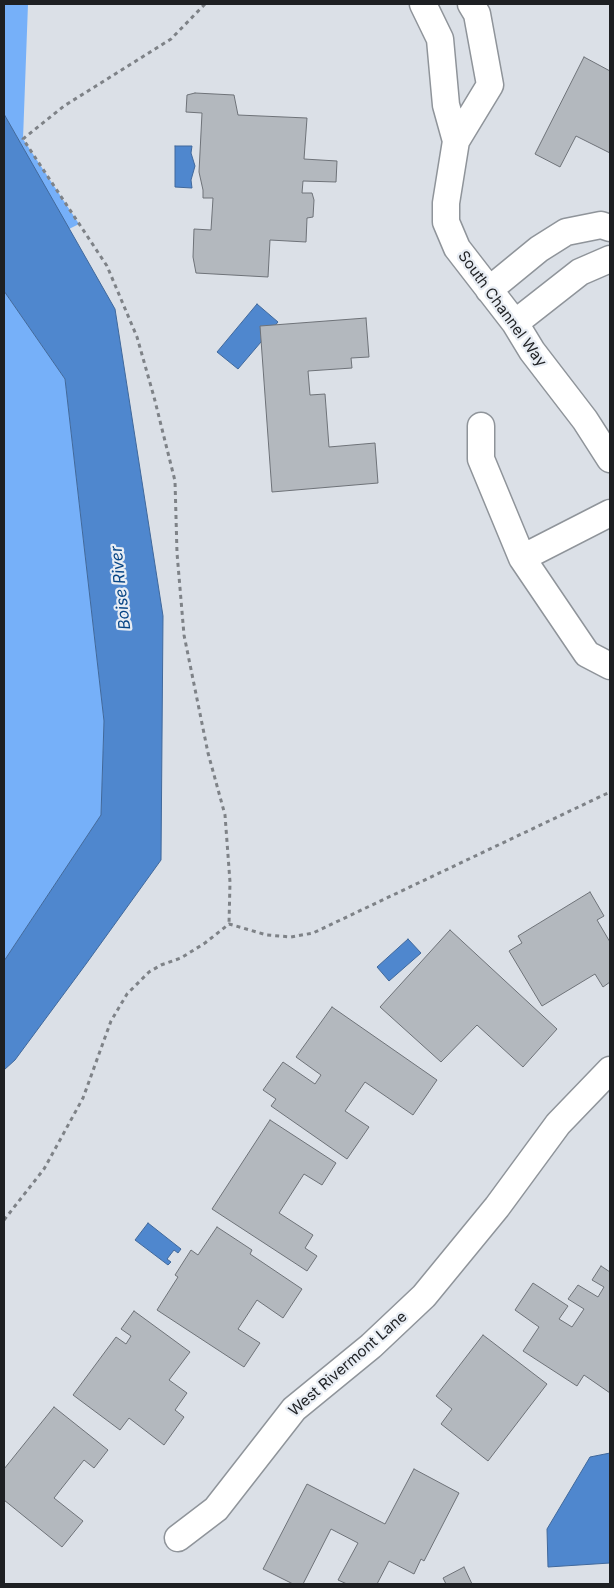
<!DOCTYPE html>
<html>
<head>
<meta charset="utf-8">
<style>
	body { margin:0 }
	#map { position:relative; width:614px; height:1588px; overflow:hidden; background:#dbe0e7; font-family:Inter,sans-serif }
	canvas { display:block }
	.frame { position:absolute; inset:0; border:5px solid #1e2023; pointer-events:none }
</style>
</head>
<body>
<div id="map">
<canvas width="614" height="1588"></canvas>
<div class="frame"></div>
</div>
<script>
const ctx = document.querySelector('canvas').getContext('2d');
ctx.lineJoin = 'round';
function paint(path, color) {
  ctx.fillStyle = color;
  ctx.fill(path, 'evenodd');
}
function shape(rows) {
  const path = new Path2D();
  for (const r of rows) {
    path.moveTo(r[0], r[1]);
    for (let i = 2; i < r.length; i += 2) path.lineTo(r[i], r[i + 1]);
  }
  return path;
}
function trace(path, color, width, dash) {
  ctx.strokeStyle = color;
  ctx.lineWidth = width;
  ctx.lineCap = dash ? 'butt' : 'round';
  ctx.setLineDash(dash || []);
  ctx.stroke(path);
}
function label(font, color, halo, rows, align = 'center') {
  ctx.font = font + ' Inter,sans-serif';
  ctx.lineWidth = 4.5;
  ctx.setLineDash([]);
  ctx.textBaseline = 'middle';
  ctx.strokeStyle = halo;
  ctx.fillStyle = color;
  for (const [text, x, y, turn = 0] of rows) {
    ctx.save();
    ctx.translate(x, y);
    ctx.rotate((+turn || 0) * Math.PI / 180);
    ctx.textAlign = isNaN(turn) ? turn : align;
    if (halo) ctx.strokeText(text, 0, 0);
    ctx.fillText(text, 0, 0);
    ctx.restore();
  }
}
const forest = shape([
	[4,4,28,4,23,139,79,224,69,229,4,114],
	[4,291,65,379,104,721,101,815,4,961]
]);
const water = shape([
	[4,114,115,309,163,616,161,860,86,964,15,1060,4,1070,4,961,101,815,104,721,65,379,4,291,4,114],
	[175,146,192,146,191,153,195,166,191,180,192,188,175,187,175,146],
	[257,304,278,322,238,369,217,352,257,304],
	[408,939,421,953,389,981,377,967,408,939],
	[148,1223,181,1249,178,1253,174,1250,167,1259,171,1262,168,1265,135,1240,148,1223],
	[610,1453,610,1563,548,1567,547,1529,590,1457,610,1453]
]);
const building = shape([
	[584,57,610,71,610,153,576,136,560,167,535,154,584,57],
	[195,93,234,95,238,115,307,118,304,159,337,161,336,182,303,181,302,193,312,193,314,200,313,217,307,218,306,242,270,240,268,277,196,273,193,257,194,229,211,230,213,198,203,198,203,190,199,172,202,113,186,112,187,95,195,93],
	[366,318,369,357,351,358,352,368,308,371,310,395,325,394,329,447,375,443,378,483,272,492,260,326,366,318],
	[590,892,604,916,597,920,610,942,610,982,603,987,595,974,542,1006,509,951,522,943,518,936,590,892],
	[450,930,557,1029,523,1067,477,1025,441,1062,380,1007,450,930],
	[332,1007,437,1080,413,1115,365,1082,345,1111,369,1127,347,1159,271,1106,276,1099,263,1090,283,1062,315,1084,321,1075,296,1057,332,1007],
	[270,1120,336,1163,322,1185,304,1174,279,1213,313,1235,305,1248,317,1256,307,1271,212,1209,270,1120],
	[217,1227,252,1250,250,1254,302,1289,283,1318,257,1300,238,1329,260,1343,244,1367,157,1310,178,1277,175,1275,191,1250,198,1255,217,1227],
	[601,1266,610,1272,610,1393,584,1375,577,1386,523,1351,539,1327,515,1310,533,1283,568,1306,559,1319,572,1327,584,1309,568,1299,578,1285,598,1297,604,1287,592,1280,601,1266],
	[134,1311,190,1352,169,1380,187,1393,175,1410,184,1417,164,1445,129,1418,120,1430,73,1395,116,1337,126,1344,131,1336,121,1329,134,1311],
	[483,1335,547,1384,488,1461,441,1424,452,1409,436,1396,483,1335],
	[54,1407,108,1450,94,1468,84,1460,54,1498,83,1521,62,1547,4,1500,4,1469,54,1407],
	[414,1469,459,1493,424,1561,421,1559,414,1574,389,1561,377,1584,347,1584,338,1580,358,1543,331,1529,303,1584,293,1584,263,1569,307,1484,385,1524,414,1469],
	[464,1567,472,1584,446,1584,443,1578,464,1567]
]);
const path = shape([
	[205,4,171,39,64,106,23,139,107,266,137,337,154,397,175,481,177,553,184,635,208,753,225,815,230,882,229,924],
	[4,1220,44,1169,83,1098,111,1021,127,994,149,972,161,965,181,958,205,943,229,924,267,935,291,937,313,933,610,792]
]);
const minor = shape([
	[423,4,440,39,446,105,456,141,490,85,477,14,471,4],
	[456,141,446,203,446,222,457,248,515,323,532,351,585,420,610,459],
	[489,290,539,249,566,232,601,225,610,228],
	[515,323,580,272,610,259],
	[481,426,481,459,522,558,587,654,610,666],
	[522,558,610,513],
	[178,1538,216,1509,294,1409,371,1346,424,1296,497,1207,558,1124,610,1070]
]);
const streetNames = [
	["South Channel Way",502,309,54],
	["West Rivermont Lane",348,1364,-41]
];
const waterNames = [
	["Boise River",121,588,-96]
];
paint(forest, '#76b0f9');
paint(water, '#4f87ce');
trace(water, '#40689b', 1);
paint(building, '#b3b8be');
trace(building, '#6e7278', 1);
trace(minor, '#8f949a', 29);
trace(path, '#7e8287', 3, [4, 4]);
trace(minor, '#fff', 26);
label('15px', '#1e2023', '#e8edf4', streetNames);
label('italic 16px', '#074585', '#e8edf4', waterNames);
</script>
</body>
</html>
